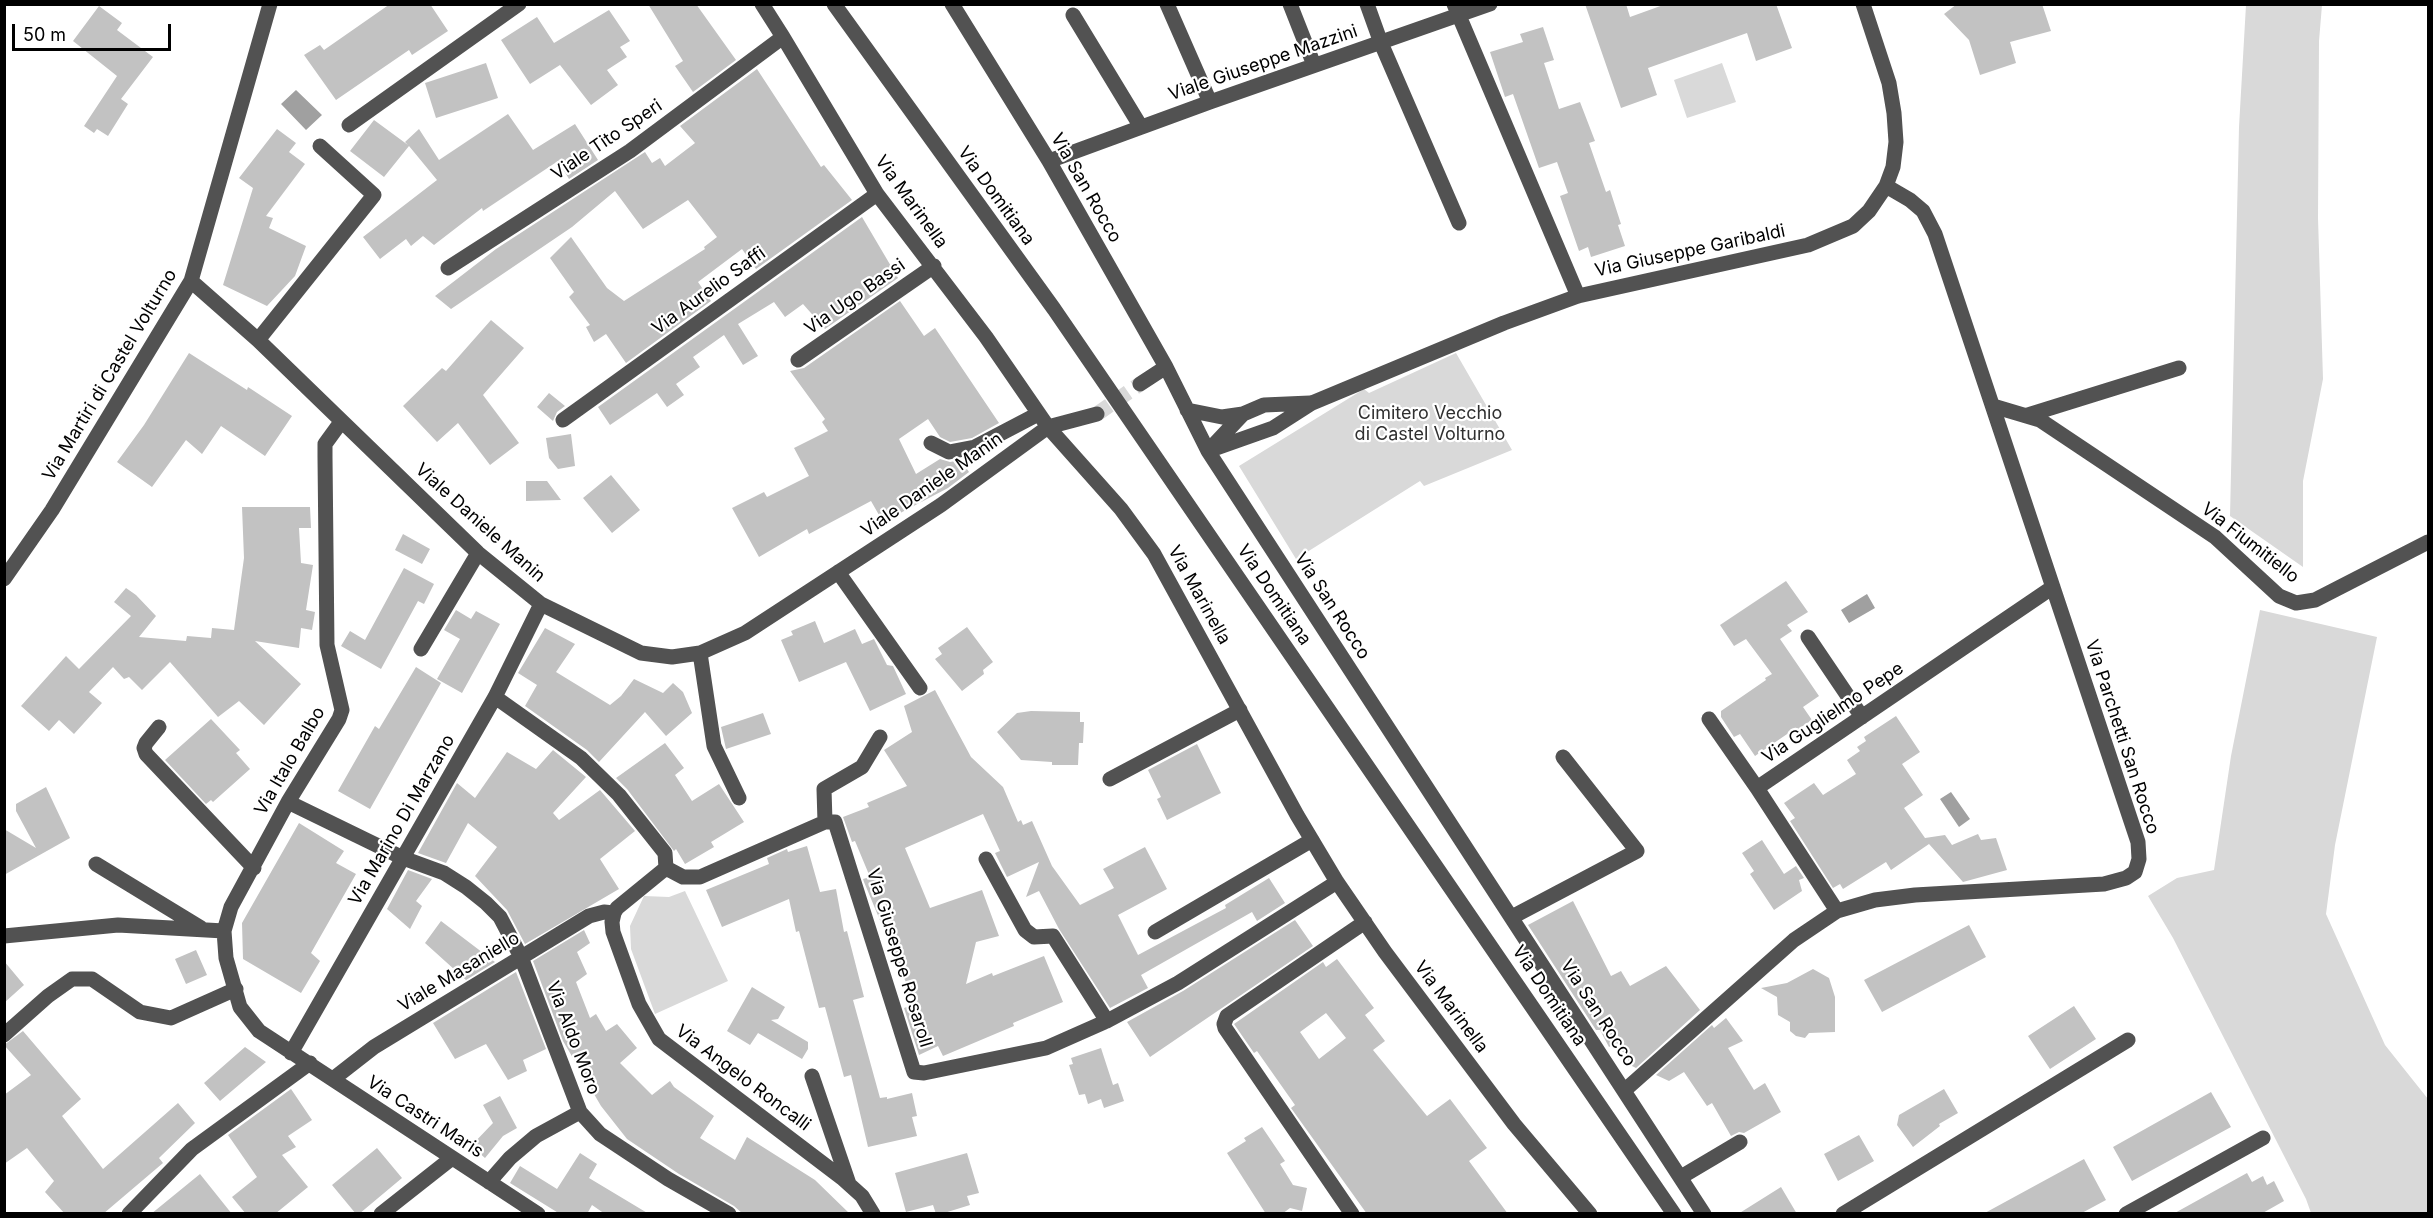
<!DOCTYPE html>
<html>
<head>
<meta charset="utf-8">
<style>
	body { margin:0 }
	#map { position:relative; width:2433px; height:1218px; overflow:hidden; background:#fff; font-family:Inter,sans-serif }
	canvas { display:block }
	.frame { position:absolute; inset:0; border:6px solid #000; pointer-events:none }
	.scale { position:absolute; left:12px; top:24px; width:159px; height:27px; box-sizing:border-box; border:3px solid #000; border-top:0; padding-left:8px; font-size:18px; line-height:21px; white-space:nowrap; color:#000; -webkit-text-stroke:4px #fff; paint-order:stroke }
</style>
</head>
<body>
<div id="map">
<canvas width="2433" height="1218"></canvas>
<div class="frame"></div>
<div class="scale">50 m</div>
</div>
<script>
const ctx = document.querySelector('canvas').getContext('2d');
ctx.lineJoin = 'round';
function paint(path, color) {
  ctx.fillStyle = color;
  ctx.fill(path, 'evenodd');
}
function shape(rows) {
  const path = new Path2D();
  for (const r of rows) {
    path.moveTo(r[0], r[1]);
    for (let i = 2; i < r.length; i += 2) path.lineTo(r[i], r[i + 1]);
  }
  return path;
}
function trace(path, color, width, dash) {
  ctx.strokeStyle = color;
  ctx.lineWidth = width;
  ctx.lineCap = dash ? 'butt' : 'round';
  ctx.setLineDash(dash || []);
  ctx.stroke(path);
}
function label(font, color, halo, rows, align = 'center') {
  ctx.font = font + ' Inter,sans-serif';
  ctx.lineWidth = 4.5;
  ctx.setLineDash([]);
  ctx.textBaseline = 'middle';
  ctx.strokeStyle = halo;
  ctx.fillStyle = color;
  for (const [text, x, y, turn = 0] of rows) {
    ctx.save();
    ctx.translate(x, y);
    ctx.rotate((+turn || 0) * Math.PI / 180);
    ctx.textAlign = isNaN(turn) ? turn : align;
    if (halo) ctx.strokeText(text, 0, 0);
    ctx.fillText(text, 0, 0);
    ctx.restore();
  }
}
const green = shape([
	[2246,5,2322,5,2319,41,2318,218,2323,379,2303,481,2303,567,2230,516,2239,127],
	[1722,63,1736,102,1687,118,1674,80],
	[1456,353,1512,450,1424,486,1420,481,1296,559,1239,466,1364,389,1369,393],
	[2260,610,2377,637,2335,845,2326,914,2385,1045,2428,1099,2428,1213,2311,1213,2306,1199,2173,938,2148,896,2177,878,2214,870,2231,756],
	[685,891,728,981,655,1014,631,949,630,926,644,896,669,897]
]);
const water = shape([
	[296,90,322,115,306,130,281,104],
	[1867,594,1875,608,1849,623,1841,610],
	[1951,792,1970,819,1959,827,1940,799]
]);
const building = shape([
	[390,4,430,4,448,31,412,55,409,50,336,100,304,55,320,45,324,50],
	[648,4,696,4,736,60,693,92,675,66,683,61],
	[1585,4,1626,4,1630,17,1666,4,1776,4,1792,48,1756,61,1747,33,1648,68,1657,95,1621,108],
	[1957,4,2042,4,2051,31,2010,42,2016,63,1980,75,1969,40,1944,14],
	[99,6,122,23,117,30,153,57,121,99,128,104,108,136,97,129,94,133,84,126,117,76,73,41],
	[609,10,630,41,620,47,627,57,607,70,618,85,591,105,560,65,530,84,501,40,537,17,554,43],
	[1543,27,1554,60,1544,63,1559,109,1580,102,1595,141,1589,143,1606,192,1610,190,1621,224,1618,225,1625,246,1591,257,1588,247,1579,251,1560,196,1568,193,1557,162,1539,168,1513,94,1505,97,1490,52,1523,42,1520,34],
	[486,63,498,98,436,118,425,83],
	[757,69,821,167,824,165,852,200,756,269,742,249,698,282,711,301,626,363,606,334,594,342,586,327,590,325,569,297,574,292,550,258,571,237,607,288,624,301,705,249,704,247,717,237,688,200,643,229,615,191,572,227,451,309,435,296,496,249,645,152,652,163,660,158,665,166,695,143,680,126],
	[508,114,533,150,575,124,598,160,569,179,558,161,483,211,482,208,434,245,423,236,411,246,406,239,380,259,363,237,437,180,409,146,384,177,350,151,374,120,408,145,405,142,419,129,439,160],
	[277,129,296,143,289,152,305,164,266,216,273,218,269,228,306,246,295,276,267,306,223,285,253,188,239,178],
	[862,217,898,278,825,329,803,304,785,317,774,302,738,324,758,356,743,365,724,335,693,357,700,367,676,384,684,395,667,407,657,393,610,425,598,407],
	[900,301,924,336,935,328,999,423,972,438,950,442,940,437,928,419,899,439,916,474,940,459,950,462,961,460,969,472,948,488,883,522,871,501,809,534,807,529,759,557,732,508,764,492,767,497,809,476,794,448,828,431,822,422,825,419,790,371,804,368],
	[491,320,524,348,483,395,519,443,490,465,458,423,437,442,403,406,442,368,446,371],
	[189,353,247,390,248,387,292,416,265,456,221,426,202,454,186,440,152,487,117,462,144,425],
	[549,393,565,406,557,412,553,421,537,407],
	[571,434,575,466,558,469,549,458,546,438],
	[611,475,640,510,612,533,583,498],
	[526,481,547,481,561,500,526,501],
	[242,507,310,507,311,528,299,528,301,563,313,565,306,610,315,612,312,630,301,628,299,648,255,641,301,684,264,725,239,701,218,717,170,662,142,690,129,677,124,679,113,667,89,692,102,703,74,734,59,720,49,731,21,706,66,656,79,669,131,616,114,602,126,588,136,595,156,616,139,637,186,641,187,636,211,638,212,628,234,630,244,558],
	[403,534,430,549,422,564,395,550],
	[404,568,434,584,424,604,418,601,381,669,341,646,350,631,365,640],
	[1786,581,1808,612,1787,625,1792,631,1780,639,1819,696,1803,707,1812,720,1794,732,1793,730,1755,756,1740,734,1734,737,1721,717,1721,711,1766,680,1765,678,1772,674,1746,639,1734,646,1720,625],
	[456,610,471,619,476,611,500,624,462,693,437,679,460,639,444,630],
	[815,621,824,643,855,629,862,644,874,639,887,665,893,666,906,694,870,711,846,662,799,682,781,640,793,635,791,631],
	[967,627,993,662,983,670,984,674,962,691,935,659,942,654,938,648],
	[545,628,575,644,556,672,610,705,621,696,634,679,663,693,673,683,683,692,692,713,666,736,645,712,599,762,587,750,525,706,537,685,518,673],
	[416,667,441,683,370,809,338,791,375,726,379,729],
	[935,690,971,757,1003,787,1018,822,1021,820,1023,825,1032,821,1052,866,1080,905,1114,888,1103,869,1145,847,1167,889,1118,915,1138,955,1226,908,1225,905,1269,878,1285,903,1257,921,1252,912,1141,975,1148,988,1110,1008,1059,929,1039,891,1026,897,1039,862,1007,877,995,853,1000,851,983,814,905,848,930,908,982,890,999,936,976,942,966,984,992,973,993,976,1044,956,1063,1002,1013,1023,1014,1026,943,1056,938,1046,919,1055,904,1008,915,1004,864,882,863,879,870,877,855,841,852,842,843,817,869,807,867,803,907,786,884,750,912,732,904,706],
	[1031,711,1080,712,1080,722,1084,722,1083,743,1079,743,1078,765,1052,765,1052,762,1021,760,997,732,1017,713],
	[763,713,771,734,726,749,721,727],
	[1896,716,1920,752,1902,764,1923,795,1904,808,1925,838,1945,835,1952,845,1978,834,1981,840,1996,838,2007,870,1963,882,1929,844,1891,870,1886,862,1843,889,1840,884,1833,888,1790,821,1795,818,1784,803,1814,783,1823,795,1856,774,1847,760,1860,751,1857,747,1866,741,1864,737],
	[211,719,240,750,236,753,250,769,213,802,211,800,206,804,165,760],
	[665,743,684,768,675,775,692,801,719,784,744,822,711,842,714,847,685,864,676,849,674,851,627,789,616,778],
	[1197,744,1221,793,1167,820,1157,799,1161,797,1148,770],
	[553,750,586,777,553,813,559,820,600,790,635,831,600,859,619,889,525,944,507,910,475,876,497,847,468,823,446,863,418,853,457,783,475,798,507,752,536,769],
	[46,787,70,838,4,875,4,829,36,848,16,811,16,804],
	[299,823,344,851,336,863,356,874,311,953,320,961,301,993,243,959,242,923],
	[1762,840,1784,874,1796,866,1804,878,1799,880,1802,891,1774,910,1750,874,1754,871,1742,853],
	[807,846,820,892,836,889,844,932,847,931,864,997,853,1000,880,1098,887,1097,887,1099,912,1093,917,1116,912,1117,917,1136,868,1147,851,1075,844,1077,825,1007,819,1008,799,931,796,932,789,899,722,927,706,890,769,864,767,858,787,849,788,852],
	[408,870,432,879,416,901,422,906,410,929,387,909],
	[1573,901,1611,976,1621,971,1630,986,1666,966,1700,1010,1636,1068,1632,1066,1617,1043,1609,1047,1600,1030,1596,1030,1528,925],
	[1295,920,1313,946,1150,1057,1127,1022,1183,991],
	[441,921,495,962,466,980,425,943],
	[1969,925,1986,957,1882,1012,1864,980],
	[584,930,590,943,577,952,587,974,576,982,590,1018,596,1014,606,1031,617,1024,637,1048,620,1063,652,1095,670,1081,674,1087,714,1116,700,1138,735,1160,747,1137,815,1180,850,1214,743,1214,734,1206,679,1174,627,1139,601,1106,563,1041,533,961],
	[196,950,207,975,186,984,175,959],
	[1337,959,1374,1008,1365,1015,1385,1041,1373,1050,1427,1116,1450,1099,1487,1148,1469,1161,1508,1214,1367,1214,1291,1108,1295,1105,1257,1051,1254,1053,1234,1024,1323,962,1326,967],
	[1326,1013,1346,1038,1319,1059,1300,1032],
	[4,961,24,985,4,1003],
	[1813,969,1829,978,1835,997,1835,1032,1809,1033,1805,1038,1796,1036,1790,1031,1790,1022,1778,1015,1777,997,1761,988,1787,983],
	[516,972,546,1049,523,1060,527,1071,508,1080,486,1044,455,1059,433,1023],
	[752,987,785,1007,778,1019,771,1020,808,1042,808,1049,802,1059,758,1033,750,1045,727,1031],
	[2074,1006,2096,1039,2050,1069,2028,1036],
	[1726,1018,1743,1041,1728,1048,1754,1090,1765,1083,1781,1112,1744,1133,1739,1132,1731,1136,1712,1103,1707,1106,1684,1072,1669,1081,1656,1075,1712,1025,1714,1028],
	[23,1031,81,1099,62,1116,103,1169,178,1103,195,1123,159,1158,163,1163,103,1214,65,1214,45,1192,54,1181,27,1148,4,1164,4,1095,31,1075,4,1045],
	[245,1047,266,1062,220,1101,204,1083],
	[1101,1048,1113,1085,1118,1083,1124,1101,1104,1108,1101,1099,1088,1104,1085,1094,1079,1095,1069,1065,1073,1064,1071,1058],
	[291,1089,312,1120,288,1136,296,1147,282,1155,308,1187,275,1214,246,1214,232,1197,257,1177,228,1135],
	[1944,1089,1958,1113,1939,1124,1940,1126,1913,1147,1897,1125,1899,1115],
	[2211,1092,2231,1127,2132,1181,2113,1147],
	[500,1096,517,1128,503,1136,485,1158,471,1146,493,1123,483,1105],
	[1262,1127,1285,1161,1280,1164,1293,1185,1307,1188,1302,1211,1290,1208,1282,1214,1266,1214,1227,1153,1246,1141,1244,1138],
	[1859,1135,1874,1161,1838,1181,1824,1154],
	[377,1148,402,1178,359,1214,356,1214,332,1185],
	[580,1153,597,1164,589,1178,649,1214,605,1214,592,1205,587,1214,560,1214,510,1183,520,1166,557,1189],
	[967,1153,979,1193,967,1196,970,1205,941,1214,936,1214,933,1205,906,1212,895,1173],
	[2084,1159,2106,1200,2080,1214,1983,1214],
	[2247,1173,2252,1182,2263,1176,2267,1185,2274,1181,2284,1201,2261,1214,2173,1214],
	[200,1174,232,1214,151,1214],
	[1781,1187,1797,1214,1738,1214]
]);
const minorTunnel = shape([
	[1097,414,1140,384]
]);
const minor = shape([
	[762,4,783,37,877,194,986,337,1048,427,1121,509,1154,554,1297,815,1337,882,1385,952,1514,1124,1590,1214],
	[834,4,1054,309,1674,1214],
	[952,4,1049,161,1166,367,1208,451,1704,1214],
	[1167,4,1210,102],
	[1290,4,1314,65],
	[1367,4,1381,43,1459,223],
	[1454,4,1578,296],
	[1073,15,1141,127],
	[349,125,519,4],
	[1049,161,1210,102,1490,4],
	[448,268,630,151,783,37],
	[191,281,258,340,478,553,541,604,641,653,672,657,700,653,745,633,941,505,1048,427,1097,414],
	[258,340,374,195,320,146],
	[798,360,934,266],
	[1140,384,1166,367],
	[1993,406,2040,420,2215,537,2279,596,2296,603,2315,600,2428,542],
	[1187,410,1222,417,1243,414],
	[2028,415,2179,368],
	[563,420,877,194],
	[341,422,325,444,325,457,327,645,342,710,339,719,288,802,231,907,224,931,226,958,240,1007,259,1031,538,1214],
	[931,443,949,452,975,447,1038,414],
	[1210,449,1243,414,1264,405,1310,403],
	[1208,451,1273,428,1312,403,1504,323,1578,296,1808,245,1853,226,1869,211,1886,186,1893,167,1896,142,1894,113,1889,83,1863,4],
	[838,572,920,688],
	[4,579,52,510,191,281,270,4],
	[1808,637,1862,717],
	[421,649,478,553],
	[700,653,714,746,739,798],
	[495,697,581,758,619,795,665,853,666,868],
	[1709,719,1757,788],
	[159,727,146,743,144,748,146,754,254,868],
	[1110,779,1240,710],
	[288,802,403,858,444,873,466,887,486,903,500,917,521,957,580,1112,600,1134,668,1179,729,1214],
	[825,822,824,789,862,767,880,737],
	[986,859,1025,930,1034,937,1053,936,1107,1021],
	[96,864,201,928],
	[666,868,683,877,700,877,825,822,835,822,914,1072,924,1073,1046,1048,1107,1021,1178,983,1337,882],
	[666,868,617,908,614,913,612,922,613,932,639,1004,659,1039,842,1178,862,1196,873,1214],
	[1837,911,1757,788,2053,587],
	[1512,917,1637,851,1563,757],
	[1155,932,1312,840],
	[4,936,118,925,224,931],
	[4,1035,48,996,72,979,92,979,140,1012,171,1018,236,989],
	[291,1053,495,697,541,604],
	[812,1076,849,1184],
	[333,1079,374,1047,589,916,604,912,614,913],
	[1625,1090,1794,940,1837,911,1875,900,1915,895,2104,884,2126,878,2135,872,2139,859,2138,842,1935,234,1923,211,1910,200,1886,186],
	[1681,1177,1740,1142],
	[489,1182,510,1158,536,1136,580,1112],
	[129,1214,192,1149,310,1063],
	[381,1214,452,1158],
	[1352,1214,1225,1028,1224,1024,1227,1016,1365,922],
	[1843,1214,2128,1040],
	[2126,1214,2263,1138]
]);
const streetNames = [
	["Viale Giuseppe Mazzini",1263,63,-19],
	["Viale Tito Speri",607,140,-34],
	["Via San Rocco",1086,188,60],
	["Via Domitiana",996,196,54],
	["Via Marinella",911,202,54],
	["Via Giuseppe Garibaldi",1690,251,-12],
	["Via Aurelio Saffi",709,291,-36],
	["Via Ugo Bassi",855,297,-35],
	["Via Martiri di Castel Volturno",110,375,-59],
	["Viale Daniele Manin",932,485,-35],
	["Viale Daniele Manin",480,523,42],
	["Via Fiumitiello",2250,543,38],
	["Via Marinella",1199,595,61],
	["Via Domitiana",1274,595,56],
	["Via San Rocco",1332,606,57],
	["Via Guglielmo Pepe",1833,713,-34],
	["Via Parchetti San Rocco",2122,737,72],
	["Via Italo Balbo",290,761,-60],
	["Via Marino Di Marzano",402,820,-60],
	["Via Giuseppe Rosaroll",899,958,73],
	["Viale Masaniello",459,972,-31],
	["Via Domitiana",1549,996,56],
	["Via Marinella",1451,1007,53],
	["Via San Rocco",1598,1013,57],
	["Via Aldo Moro",573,1038,69],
	["Via Angelo Roncalli",743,1078,37],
	["Via Castri Maris",425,1117,33]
];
const parkNames = [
	["Cimitero Vecchio",1430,414],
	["di Castel Volturno",1430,435]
];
paint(green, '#d9d9d9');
paint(water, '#a0a0a0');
paint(building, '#c2c2c2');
trace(minorTunnel, '#d9d9d9', 15, [15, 8]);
trace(minor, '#525252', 15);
label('18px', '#000', '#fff', streetNames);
label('18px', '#303030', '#fff', parkNames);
</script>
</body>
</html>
